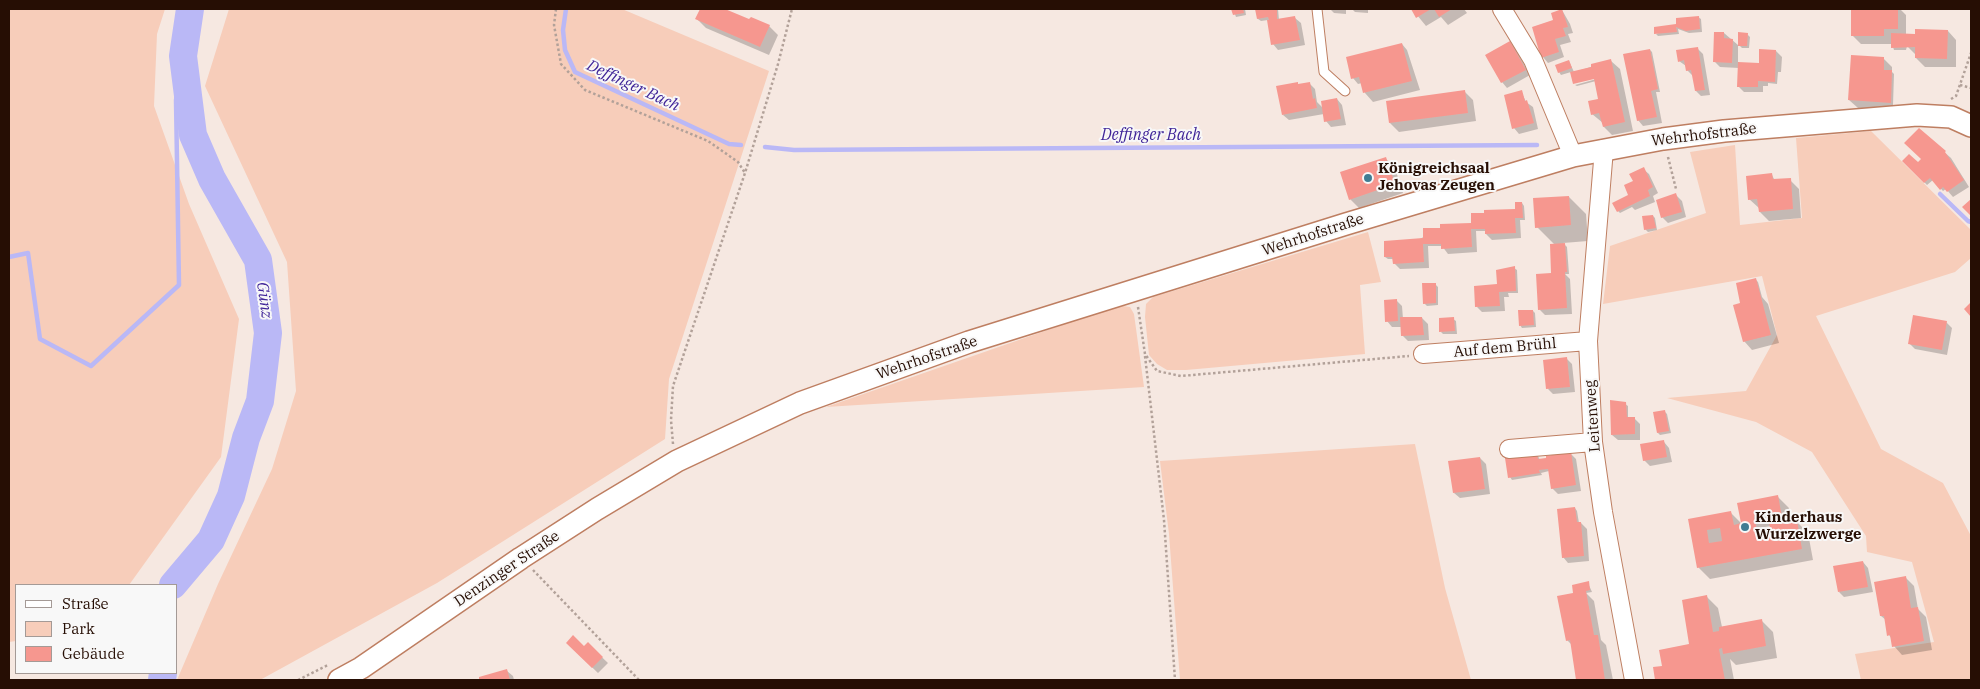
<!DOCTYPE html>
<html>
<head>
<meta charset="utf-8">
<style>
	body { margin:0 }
	#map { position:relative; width:1980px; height:689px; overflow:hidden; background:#f6e8e1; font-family:"IBM Plex Serif",serif }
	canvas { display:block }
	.frame { position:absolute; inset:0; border:10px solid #260e04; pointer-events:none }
	.legend { position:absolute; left:15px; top:584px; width:162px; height:90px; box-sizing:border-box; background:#f8f8f8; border:1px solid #a49a96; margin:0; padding:6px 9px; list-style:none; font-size:15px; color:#260e04 }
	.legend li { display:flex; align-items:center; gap:10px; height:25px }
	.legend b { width:25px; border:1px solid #a49a96 }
</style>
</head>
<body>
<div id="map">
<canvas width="1980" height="689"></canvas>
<div class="frame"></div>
<ul class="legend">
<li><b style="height:6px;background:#fff"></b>Straße</li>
<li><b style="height:14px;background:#f7cdba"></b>Park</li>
<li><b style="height:14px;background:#f6978f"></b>Gebäude</li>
</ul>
</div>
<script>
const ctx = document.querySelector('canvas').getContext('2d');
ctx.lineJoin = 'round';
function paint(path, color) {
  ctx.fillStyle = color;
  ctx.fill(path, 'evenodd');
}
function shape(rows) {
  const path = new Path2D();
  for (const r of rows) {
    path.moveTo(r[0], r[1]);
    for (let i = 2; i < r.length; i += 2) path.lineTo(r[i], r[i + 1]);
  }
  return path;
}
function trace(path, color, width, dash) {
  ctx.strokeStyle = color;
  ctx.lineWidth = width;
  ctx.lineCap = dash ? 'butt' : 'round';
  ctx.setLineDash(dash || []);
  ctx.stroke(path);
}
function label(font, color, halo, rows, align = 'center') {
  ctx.font = font + ' "IBM Plex Serif",serif';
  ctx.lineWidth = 4;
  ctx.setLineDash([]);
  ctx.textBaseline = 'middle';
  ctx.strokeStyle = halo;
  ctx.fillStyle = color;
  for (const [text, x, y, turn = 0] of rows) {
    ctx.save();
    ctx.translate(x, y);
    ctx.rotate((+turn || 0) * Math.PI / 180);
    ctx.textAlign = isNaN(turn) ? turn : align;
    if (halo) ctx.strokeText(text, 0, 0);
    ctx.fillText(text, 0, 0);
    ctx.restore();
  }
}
const green = shape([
	[9,9,165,9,157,34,154,106,189,204,239,319,221,457,129,585,16,585,16,641,9,642],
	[229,9,622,9,769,71,669,379,665,439,437,583,260,680,177,680,218,584,272,469,296,391,287,262,205,86],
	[1871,131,1971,230,1971,258,1955,272,1816,316,1881,449,1943,483,1971,536,1971,680,1861,680,1855,654,1934,642,1912,562,1867,552,1866,536,1812,452,1756,422,1667,398,1746,391,1777,335,1762,276,1603,304,1610,246,1706,213,1690,152,1735,145,1740,225,1802,218,1796,138],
	[1368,232,1381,282,1360,285,1365,354,1186,370,1167,370,1157,364,1149,355,1145,317,1146,304,1153,297],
	[1123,306,1130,307,1134,314,1144,387,826,407,1111,308],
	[1415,444,1445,588,1471,680,1180,680,1169,534,1160,461]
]);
const shadow = shape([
	[701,9,722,9,750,21,769,26,778,35,769,55,706,28,697,19],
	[1233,9,1245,9,1246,15,1236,17],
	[1257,9,1278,9,1279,20,1295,18,1301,23,1305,45,1278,50,1273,44,1268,20,1261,21,1258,19],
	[1330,9,1346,9,1346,14,1334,13],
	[1352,9,1368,9,1368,13,1355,12],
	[1412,9,1464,9,1467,13,1448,25,1441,17,1426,26],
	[1852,9,1900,9,1906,15,1906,35,1948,31,1956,40,1956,67,1925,67,1916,58,1916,55,1907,46,1906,50,1894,50,1892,44,1861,44,1852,35],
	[1562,10,1570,24,1573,33,1568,34,1571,42,1560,45,1564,57,1548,63,1543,57,1556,21],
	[1698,17,1701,19,1702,32,1689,33,1678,29,1679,34,1658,36,1656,34],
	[1724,33,1738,45,1738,63,1760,64,1776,51,1782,57,1781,72,1778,72,1777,84,1768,83,1768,86,1763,86,1763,92,1744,92,1738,86,1739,68,1720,67,1715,62],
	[1747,34,1750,37,1749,48,1742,48,1739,45],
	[1510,42,1515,48,1530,75,1507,88,1502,82],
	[1402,44,1407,50,1420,90,1373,102,1365,93,1362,83,1358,84,1353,78],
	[1697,48,1703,54,1710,95,1701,96,1696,91,1693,76,1687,70,1686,66,1679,61],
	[1650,50,1652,52,1660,92,1656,92,1662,123,1643,126,1638,120],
	[1883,58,1892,67,1892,72,1894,74,1893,105,1891,105,1891,111,1858,108,1849,100],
	[1569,61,1574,72,1611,61,1620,69,1633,131,1612,135,1604,127,1603,123,1592,114,1600,100,1596,81,1577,86,1575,85,1600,78,1571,72,1561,75,1559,72],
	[1309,83,1315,89,1317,102,1323,108,1337,99,1342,105,1346,125,1331,127,1326,121,1324,114,1289,120,1283,115],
	[1464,91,1473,100,1476,121,1399,132,1390,123,1388,102],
	[1521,91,1526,102,1533,107,1538,129,1519,134,1514,128],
	[1919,130,1951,158,1969,187,1953,197,1946,189,1943,191,1933,180,1927,185,1904,161,1918,164,1923,159],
	[1386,159,1395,168,1403,193,1359,208,1350,199],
	[1643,169,1649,174,1658,193,1653,196,1655,202,1635,210,1632,207,1620,213,1618,211,1630,195,1635,182],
	[1772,175,1775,181,1790,180,1799,189,1801,218,1769,221,1760,212,1759,208,1749,199],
	[1676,195,1682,201,1686,217,1668,223,1662,217],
	[1569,197,1586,214,1588,241,1563,243,1567,247,1569,274,1565,274,1570,279,1572,314,1545,315,1540,310,1553,274,1555,245,1537,227],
	[1522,203,1524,206,1525,220,1520,220,1521,238,1492,240,1486,234,1486,231,1476,231,1477,252,1448,254,1442,246,1428,246,1429,268,1400,269,1394,263,1394,259,1388,259,1385,257,1439,229,1470,224,1514,210],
	[1653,216,1655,218,1657,230,1648,232,1645,229],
	[1514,268,1517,270,1518,293,1508,293,1509,297,1504,297,1505,311,1482,312,1477,307],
	[1756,280,1758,282,1762,297,1768,304,1779,343,1752,350,1744,341],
	[1435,284,1438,287,1438,305,1427,306,1424,303],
	[1396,300,1402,306,1403,319,1422,318,1428,324,1429,340,1408,341,1402,335,1402,327,1392,327,1387,321],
	[1533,311,1535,313,1536,327,1522,328,1520,325],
	[1453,319,1456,321,1457,334,1443,334,1441,332],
	[1946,322,1952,328,1947,355,1915,349,1909,343],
	[1566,358,1572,364,1575,392,1553,394,1548,389],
	[1625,404,1628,406,1628,418,1634,418,1640,424,1640,440,1618,440,1612,435],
	[1665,412,1667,414,1671,433,1660,435,1658,433],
	[1664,442,1669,448,1672,462,1650,466,1644,460],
	[1570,453,1576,459,1581,491,1558,494,1552,488,1549,471,1541,473,1542,475,1512,480,1510,477,1537,454,1540,460],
	[1480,458,1486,464,1490,494,1460,498,1454,493],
	[1778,497,1789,508,1792,522,1796,521,1808,533,1813,560,1710,579,1698,567,1690,520,1731,513,1742,524],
	[1771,526,1772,534,1767,535,1765,527],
	[1575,508,1577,511,1579,523,1581,523,1587,529,1589,561,1568,563,1563,557],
	[1863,562,1868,568,1873,592,1844,597,1839,592],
	[1906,578,1914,586,1918,609,1926,617,1932,650,1902,655,1894,646,1892,639,1889,635,1886,620,1881,616],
	[1588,583,1592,592,1586,593,1594,601,1601,640,1606,645,1613,680,1578,680,1572,645,1567,640],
	[1707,597,1718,608,1722,627,1761,620,1773,632,1777,658,1736,665,1730,659,1734,680,1656,680,1654,668,1663,667,1691,645],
	[567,643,584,648,588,644,608,663,598,673],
	[507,671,513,676,514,680,481,680,480,678]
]);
const stream = shape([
	[566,9,563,30,565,50,575,72,729,144,741,145],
	[765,147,794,150,1537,145],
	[1940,194,1968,221,1971,222],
	[9,257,28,253,40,339,91,366,179,285,176,100,183,56]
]);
const river = shape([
	[173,585,211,540,231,496,246,438,260,401,268,333,258,260,212,179,193,135,183,56,190,9],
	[162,680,163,673]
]);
const building = shape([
	[700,9,725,9,749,19,751,17,770,25,760,47,695,19],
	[1231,9,1243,9,1244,13,1233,15],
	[1255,9,1277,9,1277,19,1295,16,1300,40,1271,45,1267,20,1269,20,1268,17,1257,19],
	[1411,9,1431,9,1416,18],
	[1434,9,1452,9,1439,17],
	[1562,9,1568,27,1563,28,1566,36,1555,39,1559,52,1541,58,1532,27,1553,20,1551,13],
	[1851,9,1898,9,1898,29,1884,29,1884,36,1851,36],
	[1699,16,1700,29,1686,31,1676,27,1677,32,1654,34,1654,27,1676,24,1676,18],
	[1915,29,1948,30,1947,59,1915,58,1915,47,1891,48,1891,33,1915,34],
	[1714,32,1724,32,1724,38,1733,39,1732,63,1713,62],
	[1738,32,1748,33,1747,46,1738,46],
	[1510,41,1526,70,1501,83,1485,55],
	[1402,43,1412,81,1363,93,1359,77,1351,79,1346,57],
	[1698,47,1705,90,1695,91,1691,70,1686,71,1684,60,1678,62,1676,50],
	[1650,49,1658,89,1651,91,1657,117,1637,121,1623,54],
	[1759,49,1776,50,1775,82,1758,81,1758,87,1737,87,1738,62,1759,63],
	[1851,55,1884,57,1884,70,1892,70,1891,103,1848,100],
	[1611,59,1625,122,1603,127,1599,113,1591,115,1588,101,1598,99,1594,79,1573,84,1570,72,1591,67,1591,64],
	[1569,60,1572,68,1558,73,1555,65],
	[1298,82,1298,84,1310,82,1313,99,1315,98,1317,108,1282,115,1276,86],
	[1465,90,1468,113,1389,123,1386,101],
	[1522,90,1525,101,1527,100,1534,123,1512,129,1504,95],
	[1337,98,1341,119,1324,122,1321,101],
	[1919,128,1946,151,1945,152,1964,180,1947,192,1943,187,1940,190,1930,178,1924,183,1902,161,1909,154,1918,162,1921,159,1904,143],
	[1386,157,1395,184,1349,200,1340,172],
	[1644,167,1653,187,1648,190,1650,196,1617,212,1612,203,1628,195,1624,185,1633,181,1629,174],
	[1772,173,1773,179,1791,178,1793,209,1759,212,1757,199,1748,200,1746,176],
	[1676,193,1682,212,1661,218,1656,200],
	[1569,196,1571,225,1535,228,1533,198],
	[1971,199,1971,216,1962,207],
	[1515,202,1522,202,1523,218,1515,218,1516,233,1485,234,1485,229,1471,229,1472,247,1441,249,1441,244,1423,244,1424,262,1393,264,1392,257,1384,257,1384,241,1423,238,1423,228,1440,228,1440,224,1471,223,1471,213,1484,213,1484,210,1515,209],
	[1653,215,1656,228,1644,230,1642,216],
	[1565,243,1567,272,1565,272,1567,308,1538,310,1536,274,1551,273,1550,244],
	[1515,266,1516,291,1499,292,1500,306,1475,307,1474,286,1497,284,1496,270],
	[1756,278,1771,335,1743,342,1733,305,1740,303,1736,283],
	[1422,283,1436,283,1436,303,1423,304],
	[1397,299,1398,321,1385,322,1384,300],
	[1971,302,1971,317,1964,309],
	[1518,310,1533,310,1534,325,1519,326],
	[1913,315,1947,321,1942,350,1908,344],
	[1400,317,1422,317,1424,335,1401,336],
	[1454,317,1455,331,1439,332,1439,318],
	[1567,357,1570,387,1546,389,1543,360],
	[1610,400,1626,402,1627,417,1635,417,1635,434,1611,435],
	[1665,410,1669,431,1657,433,1653,412],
	[1664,440,1667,457,1643,461,1640,444],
	[1571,452,1576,485,1551,489,1548,469,1539,470,1540,473,1508,478,1505,458,1537,453,1538,459,1546,458,1546,456],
	[1480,457,1485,489,1453,493,1448,461],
	[1778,495,1783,523,1797,520,1802,549,1697,568,1688,519,1731,511,1734,525,1741,523,1737,503],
	[1767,513,1771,533,1758,536,1754,516],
	[1720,528,1722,541,1709,543,1707,530],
	[1575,507,1577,522,1581,522,1584,556,1562,558,1557,509],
	[1863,561,1868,587,1838,592,1833,566],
	[1906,576,1911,608,1918,607,1924,641,1892,647,1890,635,1887,636,1884,616,1880,616,1874,582],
	[1589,581,1590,590,1586,591,1594,635,1598,635,1605,680,1576,680,1570,640,1566,641,1557,596,1573,593,1572,585],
	[1707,595,1713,632,1719,631,1719,627,1762,619,1766,646,1723,654,1722,648,1719,649,1725,680,1655,680,1653,667,1662,666,1659,650,1689,644,1682,600],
	[573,635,584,646,588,642,603,657,592,668,566,643],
	[507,669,510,680,479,680,479,677]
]);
const path = shape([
	[556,9,554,25,561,64,585,90,708,141,738,162,745,173],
	[1960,85,1971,88],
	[1951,99,1956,96,1971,53],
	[1668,157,1676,189],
	[1138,307,1145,354,1157,371,1181,376,1409,356],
	[1145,356,1164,520,1175,680],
	[673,444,671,420,673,386,745,173,778,64,792,9],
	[533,570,639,680],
	[298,680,328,665]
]);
const service = shape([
	[1317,9,1324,72,1345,91]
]);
const minor = shape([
	[1502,9,1533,60,1573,156],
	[1604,149,1588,341,1593,442,1603,512,1634,680],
	[1423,354,1588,341],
	[1509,449,1593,442]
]);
const tertiary = shape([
	[339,680,361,668,521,558,597,509,677,461,800,403,969,342,1346,224,1573,156,1663,139,1724,131,1917,115,1951,117,1971,126]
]);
const markers = [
	[1368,178,5,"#407c93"],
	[1745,527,5,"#407c93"]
];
const streetNames = [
	["Wehrhofstraße",1704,135,-7],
	["Wehrhofstraße",1313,235,-18],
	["Auf dem Brühl",1505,348,-5],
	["Wehrhofstraße",927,358,-19],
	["Leitenweg",1593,416,-94],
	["Denzinger Straße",507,569,-34]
];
const poiNames = [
	["Königreichsaal",1378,169],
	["Jehovas Zeugen",1378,186],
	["Kinderhaus",1755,518],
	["Wurzelzwerge",1755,535]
];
const waterNames = [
	["Deffinger Bach",633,86,25],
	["Deffinger Bach",1151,135],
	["Günz",264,300,82]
];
paint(green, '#f7cdba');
paint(shadow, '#0003');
trace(stream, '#bab8f6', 4.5);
trace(river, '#bab8f6', 28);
paint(building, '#f6978f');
trace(service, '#be7e61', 11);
trace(minor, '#be7e61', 20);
trace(tertiary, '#be7e61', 24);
trace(path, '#b2a199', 2.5, [2.5, 2.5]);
trace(service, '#fff', 9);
trace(minor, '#fff', 18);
trace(tertiary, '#fff', 21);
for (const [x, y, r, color] of markers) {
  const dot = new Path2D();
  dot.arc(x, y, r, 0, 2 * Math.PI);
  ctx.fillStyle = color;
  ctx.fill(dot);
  trace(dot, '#f8f8f8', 2);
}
label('15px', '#260e04', '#f8f8f8', streetNames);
label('bold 15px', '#260e04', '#f8f8f8', poiNames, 'left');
label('italic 16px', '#402598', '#f8f8f8', waterNames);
</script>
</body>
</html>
